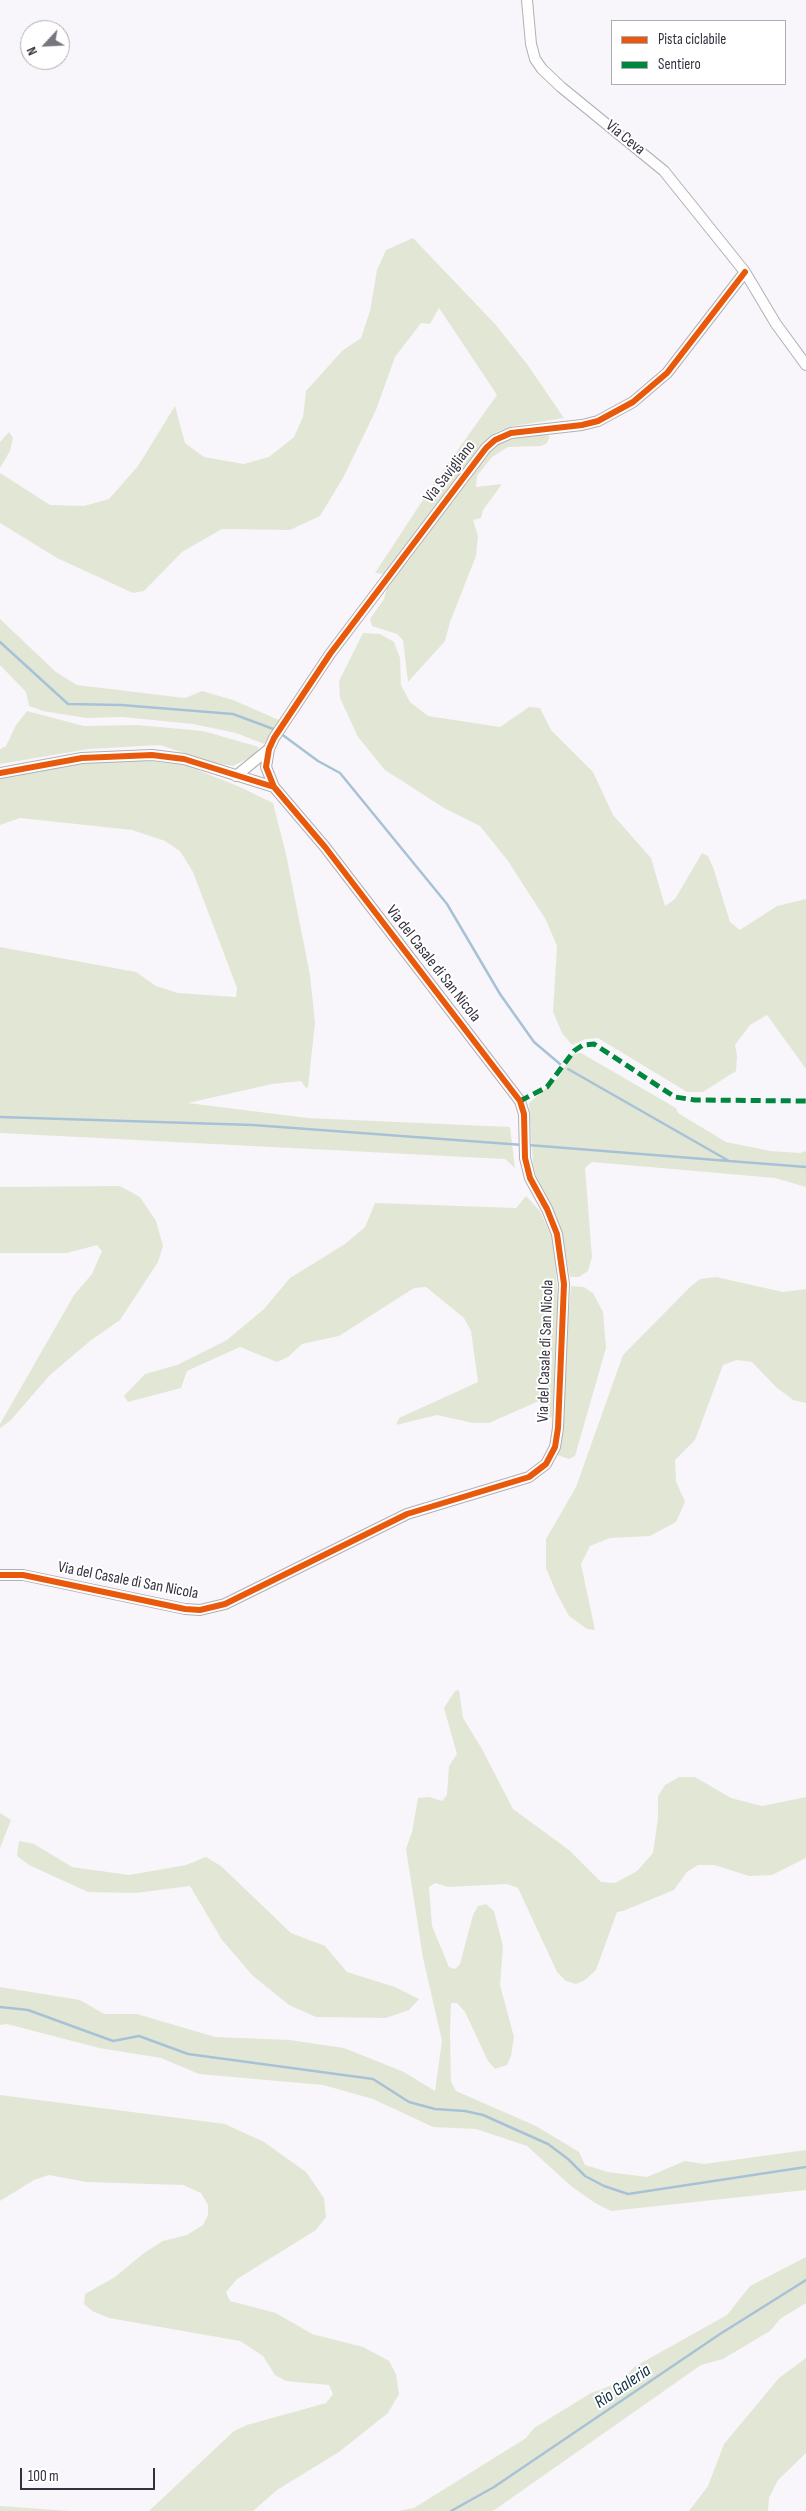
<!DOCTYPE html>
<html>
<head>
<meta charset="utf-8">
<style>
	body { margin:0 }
	#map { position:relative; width:806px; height:2511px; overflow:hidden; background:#f8f6fa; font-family:"Sofia Sans Condensed",sans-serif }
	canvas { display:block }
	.legend { position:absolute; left:611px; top:20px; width:175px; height:65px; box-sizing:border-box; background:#fff; border:1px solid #aeacb1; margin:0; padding:6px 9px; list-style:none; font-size:15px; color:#34303d }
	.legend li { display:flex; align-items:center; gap:10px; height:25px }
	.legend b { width:25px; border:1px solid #aeacb1 }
	.north { position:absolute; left:20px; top:20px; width:50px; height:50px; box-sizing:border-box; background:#fff; border:1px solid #aeacb1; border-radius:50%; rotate:245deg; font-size:14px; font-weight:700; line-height:20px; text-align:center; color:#34303d }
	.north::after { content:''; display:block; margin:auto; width:18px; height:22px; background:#79757f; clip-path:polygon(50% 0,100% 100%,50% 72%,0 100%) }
	.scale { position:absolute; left:20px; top:2468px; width:135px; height:22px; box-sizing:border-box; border:2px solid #34303d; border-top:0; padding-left:6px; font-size:15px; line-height:18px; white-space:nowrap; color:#34303d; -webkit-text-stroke:4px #fff; paint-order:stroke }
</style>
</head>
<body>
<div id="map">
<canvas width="806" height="2511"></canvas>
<ul class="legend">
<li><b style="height:6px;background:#e8590c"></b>Pista ciclabile</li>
<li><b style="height:6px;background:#00873e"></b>Sentiero</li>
</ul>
<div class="north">N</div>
<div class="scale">100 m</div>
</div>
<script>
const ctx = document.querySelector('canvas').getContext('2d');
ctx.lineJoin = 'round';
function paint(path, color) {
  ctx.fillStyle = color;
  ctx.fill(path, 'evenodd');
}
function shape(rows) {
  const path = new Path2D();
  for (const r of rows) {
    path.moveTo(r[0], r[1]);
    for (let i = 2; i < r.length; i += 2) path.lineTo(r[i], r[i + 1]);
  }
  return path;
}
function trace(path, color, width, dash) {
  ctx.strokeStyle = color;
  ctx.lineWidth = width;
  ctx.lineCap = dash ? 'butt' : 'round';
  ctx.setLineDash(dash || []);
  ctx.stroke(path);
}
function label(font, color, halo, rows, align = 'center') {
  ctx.font = font + ' "Sofia Sans Condensed",sans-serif';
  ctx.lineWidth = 4;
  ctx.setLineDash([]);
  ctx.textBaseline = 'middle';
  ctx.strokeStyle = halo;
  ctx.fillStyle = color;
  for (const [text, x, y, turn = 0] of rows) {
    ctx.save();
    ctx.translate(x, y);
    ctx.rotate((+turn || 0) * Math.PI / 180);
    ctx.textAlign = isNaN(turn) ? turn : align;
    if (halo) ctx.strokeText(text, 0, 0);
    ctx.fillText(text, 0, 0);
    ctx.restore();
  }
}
const green = shape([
	[413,238,495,324,527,364,564,418,514,426,496,432,385,574,375,573,432,486,497,395,439,308,430,324,421,323,395,357,376,410,343,478,320,516,290,530,222,529,182,552,144,591,133,593,57,558,0,523,0,473,50,505,84,506,109,499,138,466,175,406,185,443,204,457,244,464,269,457,294,437,303,417,306,391,342,351,361,338,370,311,377,270,386,250],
	[9,432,13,438,10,451,0,468,0,442],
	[532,433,550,436,547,443,541,446,508,447,492,457,477,476,476,487,502,484,483,510,481,518,473,520,478,536,476,556,450,622,445,641,408,682,403,640,397,634,372,626,370,619,384,599,388,585,432,520,454,501,458,490,482,457,500,440],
	[0,619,56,672,77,685,185,698,202,691,233,700,279,720,264,744,236,733,193,724,123,717,86,718,43,711,29,706,26,692,0,665],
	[363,633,380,634,394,642,400,658,401,685,410,702,428,716,500,727,529,707,540,708,551,730,593,772,613,815,651,858,665,906,675,899,702,853,708,856,713,867,730,922,740,930,777,906,806,899,806,1069,767,1015,750,1025,735,1045,737,1056,736,1071,703,1092,687,1092,598,1038,586,1039,572,1045,562,1033,553,1012,557,946,546,920,508,861,480,826,444,808,385,770,358,737,340,698,339,681],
	[27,711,84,726,137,725,203,731,259,747,255,755,233,766,215,763,160,745,89,749,0,764,0,749,6,746,16,725],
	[138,760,185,765,240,787,273,803,286,854,310,975,315,1023,308,1087,306,1088,301,1081,272,1084,188,1103,308,1118,510,1127,515,1168,505,1159,0,1133,0,947,136,972,156,986,178,993,236,997,237,988,193,872,180,851,165,841,132,830,20,818,0,825,0,778,73,764],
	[581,1053,676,1108,678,1113,726,1142,770,1151,800,1153,806,1151,806,1187,775,1178,592,1162,585,1168,592,1257,588,1271,579,1277,570,1277,562,1236,552,1207,537,1180,533,1164,529,1103,558,1078,573,1054],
	[120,1186,140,1197,156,1221,163,1246,158,1262,120,1320,90,1341,50,1375,10,1421,0,1428,0,1424,74,1295,92,1274,102,1251,97,1245,67,1253,0,1253,0,1187],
	[526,1196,540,1211,554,1242,559,1319,552,1418,545,1415,539,1401,489,1423,473,1423,437,1415,396,1425,399,1418,478,1382,471,1331,464,1318,426,1287,414,1288,339,1336,302,1344,288,1357,277,1362,240,1347,187,1371,181,1388,128,1402,124,1396,145,1374,177,1365,227,1340,264,1309,290,1278,345,1244,365,1227,375,1203,516,1208],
	[716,1277,783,1292,806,1289,806,1403,793,1400,776,1387,752,1362,737,1360,723,1365,695,1440,675,1460,676,1481,685,1502,676,1522,650,1536,610,1538,590,1546,581,1564,595,1630,587,1629,569,1616,556,1592,546,1568,546,1539,576,1487,623,1355,690,1287,700,1279],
	[571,1286,584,1287,593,1293,603,1312,606,1348,575,1456,569,1459,557,1455],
	[459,1690,463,1718,482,1749,513,1809,569,1850,601,1882,615,1883,637,1871,653,1853,658,1818,658,1796,665,1785,679,1777,695,1777,731,1798,762,1806,806,1797,806,1858,772,1875,749,1876,714,1865,698,1865,687,1872,674,1890,623,1911,617,1912,596,1970,585,1980,576,1984,566,1981,557,1972,518,1888,507,1884,448,1887,435,1883,429,1887,432,1926,449,1967,455,1969,460,1964,473,1915,478,1906,486,1904,494,1911,503,1946,500,1985,514,2037,511,2056,507,2065,495,2069,488,2061,465,2012,457,2003,451,2003,450,2032,451,2082,456,2091,536,2126,579,2152,585,2165,608,2172,647,2177,685,2161,704,2164,806,2150,806,2190,611,2211,595,2203,571,2186,527,2146,476,2129,433,2127,373,2099,323,2085,199,2074,161,2058,99,2048,7,2024,0,2025,0,1987,80,2000,104,2014,137,2014,215,2037,290,2040,344,2048,404,2072,435,2091,442,2041,423,1958,406,1849,412,1832,418,1798,429,1797,442,1801,447,1795,449,1766,457,1754,444,1708,455,1691],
	[0,1813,11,1820,0,1848],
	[19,1841,34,1844,72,1867,129,1875,186,1865,206,1857,221,1866,291,1933,325,1946,347,1972,395,1987,419,1999,409,2010,386,2018,316,2017,289,2005,253,1976,222,1940,190,1886,136,1893,88,1892,29,1865,17,1856],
	[0,2095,225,2124,264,2142,306,2172,324,2198,326,2217,316,2230,237,2279,226,2292,230,2301,276,2313,312,2334,363,2347,389,2361,396,2374,399,2394,388,2413,339,2452,277,2490,253,2511,149,2511,234,2431,247,2425,326,2403,333,2394,329,2385,286,2381,275,2375,263,2356,240,2341,109,2318,92,2311,84,2304,85,2294,115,2277,144,2253,163,2241,187,2235,203,2225,208,2215,208,2205,201,2193,183,2185,86,2182,49,2175,34,2180,0,2201],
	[806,2257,806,2303,780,2319,770,2331,723,2359,701,2365,493,2511,398,2511,414,2508,526,2438,534,2428,591,2393,621,2382,634,2367,727,2315,750,2286],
	[806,2358,806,2453,778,2480,769,2498,768,2511,689,2511,708,2486,724,2444,779,2378],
	[0,2506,71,2511,0,2511]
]);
const stream = shape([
	[0,642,68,704,121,705,233,714,276,730],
	[280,733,318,761,340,773,447,904,500,994,534,1042,560,1064],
	[568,1069,729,1161,806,1167],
	[0,1117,253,1125,523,1145],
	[528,1145,729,1161],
	[0,2007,28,2010,113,2041,139,2036,188,2054,373,2079,409,2102,435,2109,465,2111,483,2115,548,2144,568,2159,585,2176,604,2186,628,2194,806,2167],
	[451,2511,494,2487,720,2334,806,2280]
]);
const street = shape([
	[527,0,531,44,535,59,542,69,561,87,664,171,745,272,776,324,806,365],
	[0,773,82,758,152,755,184,759,274,787,325,847,520,1101,524,1114,525,1158,530,1178,547,1209,557,1234,564,1284,558,1428,555,1447,546,1464,529,1477,407,1514,225,1604,200,1610,185,1609,23,1575,0,1575],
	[236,776,269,749],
	[274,787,266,767,269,749,274,738,330,654,486,448,495,440,511,433,582,425,598,421,633,402,667,373,745,272]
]);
const quiet = shape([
	[520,1101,547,1087,574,1051,583,1045,594,1044,675,1097,695,1100,806,1101]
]);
const cycleway = shape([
	[0,773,82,758,152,755,184,759,274,787,325,847,520,1101,524,1114,525,1158,530,1178,547,1209,557,1234,564,1284,558,1428,555,1447,546,1464,529,1477,407,1514,225,1604,200,1610,185,1609,23,1575,0,1575],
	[274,787,266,767,269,749,274,738,330,654,486,448,495,440,511,433,582,425,598,421,633,402,667,373,745,272]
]);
const streetNames = [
	["Via Ceva",625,138,39],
	["Via Savigliano",450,472,-52],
	["Via del Casale di San Nicola",433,964,52],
	["Via del Casale di San Nicola",546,1351,-88],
	["Via del Casale di San Nicola",128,1581,11]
];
const waterNames = [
	["Rio Galeria",623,2387,-34]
];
paint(green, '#e2e7d5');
trace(stream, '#a7c2d7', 2.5);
trace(street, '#b2afb6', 12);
trace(street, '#fefefe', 10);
trace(quiet, '#00873e', 5, [10, 5]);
trace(cycleway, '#e8590c', 6);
label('16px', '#34303d', '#fff', streetNames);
label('italic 18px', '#0f3045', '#fff', waterNames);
</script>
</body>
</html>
